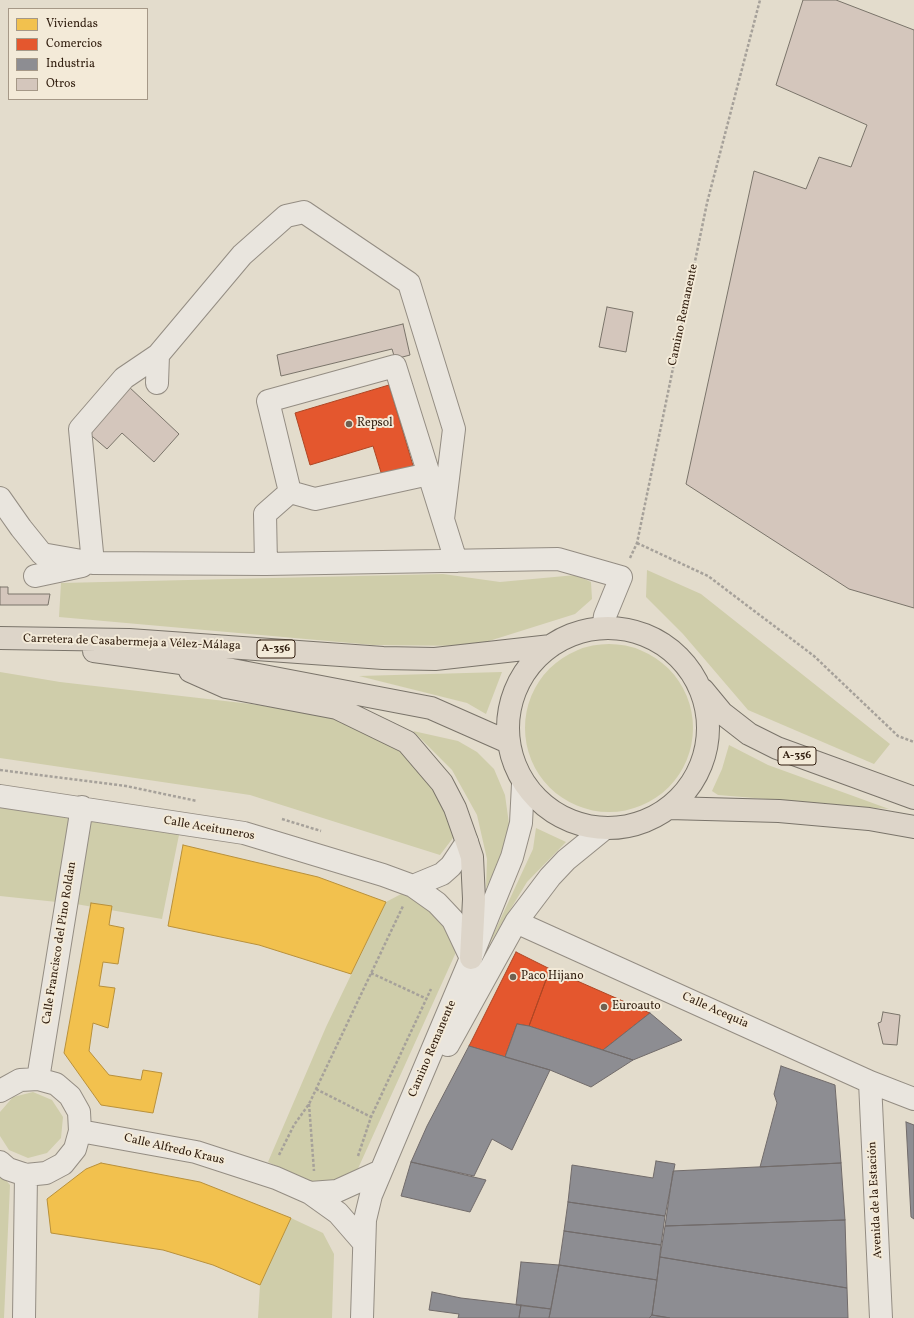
<!DOCTYPE html>
<html>
<head>
<meta charset="utf-8">
<style>
	body { margin:0 }
	#map { position:relative; width:914px; height:1318px; overflow:hidden; background:#e3dccc; font-family:Vollkorn,serif }
	canvas { display:block }
	.legend { position:absolute; left:8px; top:8px; width:140px; height:92px; box-sizing:border-box; background:#f3ead8; border:1px solid #a59887; margin:0; padding:5px 7px; list-style:none; font-size:12px; color:#301d0e }
	.legend li { display:flex; align-items:center; gap:8px; height:20px }
	.legend b { width:20px; border:1px solid #a59887 }
</style>
</head>
<body>
<div id="map">
<canvas width="914" height="1318"></canvas>
<ul class="legend">
<li><b style="height:11px;background:#f2c14e"></b>Viviendas</li>
<li><b style="height:11px;background:#e4572e"></b>Comercios</li>
<li><b style="height:11px;background:#8d8d92"></b>Industria</li>
<li><b style="height:11px;background:#d4c6bc"></b>Otros</li>
</ul>
</div>
<script>
const ctx = document.querySelector('canvas').getContext('2d');
ctx.lineJoin = 'round';
function paint(path, color) {
  ctx.fillStyle = color;
  ctx.fill(path, 'evenodd');
}
function shape(rows) {
  const path = new Path2D();
  for (const r of rows) {
    if (r.length === 3) {
      path.moveTo(r[0] + r[2], r[1]);
      path.arc(r[0], r[1], r[2], 0, 2 * Math.PI);
      continue;
    }
    path.moveTo(r[0], r[1]);
    for (let i = 2; i < r.length; i += 2) path.lineTo(r[i], r[i + 1]);
  }
  return path;
}
function trace(path, color, width, dash) {
  ctx.strokeStyle = color;
  ctx.lineWidth = width;
  ctx.lineCap = dash ? 'butt' : 'round';
  ctx.setLineDash(dash || []);
  ctx.stroke(path);
}
function label(font, color, halo, rows, align = 'center') {
  ctx.font = font + ' Vollkorn,serif';
  ctx.lineWidth = 4;
  ctx.setLineDash([]);
  ctx.textBaseline = 'middle';
  ctx.strokeStyle = halo;
  ctx.fillStyle = color;
  for (const [text, x, y, turn = 0] of rows) {
    ctx.save();
    ctx.translate(x, y);
    ctx.rotate((+turn || 0) * Math.PI / 180);
    ctx.textAlign = isNaN(turn) ? turn : align;
    if (halo) ctx.strokeText(text, 0, 0);
    ctx.fillText(text, 0, 0);
    ctx.restore();
  }
}
const green = shape([
	[647,570,701,594,890,744,874,764,748,710,683,634,646,597],
	[443,574,500,582,576,575,591,582,592,599,575,614,473,646,373,645,59,617,61,583],
	[609,728,84],
	[0,672,60,682,251,704,339,718,393,741,428,778,456,834,440,855,250,795,0,758],
	[502,672,486,714,467,703,359,676],
	[413,731,458,741,477,752,494,769,505,795,509,824,502,855,486,888,487,859,477,815,452,770],
	[729,745,768,765,889,809,718,795,712,791,722,769],
	[0,803,180,830,162,919,76,904,0,896],
	[536,828,566,842,527,882,487,948,533,849],
	[403,893,434,909,446,920,457,950,356,1173,321,1187,268,1162,326,1027,386,902],
	[33,1092,52,1100,63,1117,61,1138,47,1153,28,1158,9,1150,0,1136,0,1112,13,1097],
	[0,1173,10,1185,4,1318,0,1318],
	[291,1218,323,1233,334,1254,332,1318,258,1318,260,1285]
]);
const homes = shape([
	[183,845,318,877,386,902,351,974,259,945,168,926,183,845],
	[91,903,112,906,109,925,124,928,118,964,103,962,99,986,115,988,108,1028,93,1023,89,1051,109,1075,141,1080,143,1070,162,1073,153,1113,101,1105,64,1053,91,903],
	[101,1163,200,1182,291,1218,260,1285,213,1265,163,1250,51,1233,47,1199,86,1169,101,1163]
]);
const shops = shape([
	[389,385,414,469,383,479,373,446,310,465,295,413,389,385],
	[516,952,550,969,529,1026,517,1024,505,1057,469,1046,516,952],
	[550,969,650,1013,603,1050,529,1026,550,969]
]);
const industry = shape([
	[650,1013,682,1040,633,1060,603,1050,650,1013],
	[517,1024,529,1026,633,1060,591,1087,550,1070,505,1057,517,1024],
	[469,1046,550,1070,512,1150,492,1139,474,1176,411,1162,427,1126,469,1046],
	[781,1066,835,1085,841,1163,760,1167,777,1103,774,1094,781,1066],
	[906,1122,914,1125,914,1219,911,1217,906,1122],
	[656,1161,675,1164,665,1216,568,1202,572,1165,653,1178,656,1161],
	[411,1162,486,1180,470,1212,401,1196,411,1162],
	[841,1163,845,1220,665,1226,673,1171,841,1163],
	[568,1202,665,1216,661,1245,564,1231,568,1202],
	[845,1220,847,1288,660,1257,665,1226,845,1220],
	[564,1231,661,1245,657,1280,559,1265,564,1231],
	[660,1257,847,1288,848,1318,670,1318,652,1315,660,1257],
	[521,1262,559,1265,551,1309,516,1305,521,1262],
	[559,1265,657,1280,652,1315,649,1318,549,1318,559,1265],
	[432,1292,461,1298,521,1305,519,1318,458,1318,459,1314,429,1310,432,1292],
	[521,1305,551,1309,549,1318,519,1318,521,1305],
	[652,1315,670,1318,649,1318,652,1315]
]);
const building = shape([
	[803,0,836,0,914,30,914,608,849,589,686,484,754,171,806,189,819,157,851,167,867,125,776,85,803,0],
	[607,307,633,312,626,352,599,347,607,307],
	[403,324,410,355,395,359,392,349,281,376,277,355,403,324],
	[128,386,179,434,154,462,122,433,107,449,86,431,128,386],
	[0,587,8,587,8,594,50,594,48,605,0,605,0,587],
	[883,1012,900,1015,897,1045,883,1044,878,1023,881,1022,883,1012]
]);
const path = shape([
	[637,543,708,576,814,656,898,736,914,742],
	[630,558,637,543,707,203,760,0],
	[0,770,126,786,197,801],
	[282,819,321,831],
	[371,973,427,999],
	[316,1089,371,1117],
	[309,1104,314,1171],
	[279,1155,294,1125,309,1104,403,906],
	[358,1156,371,1117,431,989]
]);
const minor = shape([
	[157,383,158,355],
	[290,492,315,499,429,474],
	[0,498,21,528,42,554,93,563,266,564,558,559,621,577,605,616,603,628],
	[93,563,80,429,124,378,158,355,242,255,286,216,304,212,409,283,454,429,443,519],
	[266,564,265,514,290,492,268,401,395,366,456,561],
	[35,576,82,566],
	[0,796,244,833,383,875,413,886,437,903,453,920,471,958],
	[413,886,442,874,451,866,467,842],
	[516,922,870,1082,914,1099],
	[448,1045,516,922,550,877,566,860,604,829],
	[38,1079,82,807],
	[870,1082,881,1318],
	[0,1091,20,1080,38,1079,56,1084,70,1096,79,1112,80,1131,75,1149,63,1164,46,1173,26,1175,8,1169,0,1162],
	[80,1131,196,1152,276,1178,310,1193,338,1213,364,1243],
	[310,1193,337,1191,381,1171],
	[24,1318,26,1175],
	[362,1318,365,1220,371,1195,471,958,512,857,521,823,523,784]
]);
const major = shape([
	[608,728,100],
	[0,638,129,640,383,658,435,659,551,646],
	[94,651,232,670,431,708,508,742],
	[190,671,226,687,337,708,407,742,442,783,455,808,467,842,472,857,474,899,471,958],
	[703,690,722,713,749,734,777,748,914,798],
	[669,808,779,811,869,819,914,827]
]);
const markers = [
	[349,424,4,"#6f6050"],
	[513,977,4,"#6f6050"],
	[604,1007,4,"#6f6050"]
];
const shields = [
	[276,649,38],
	[797,756,38]
];
const shieldNames = [
	["A-356",276,649],
	["A-356",797,756]
];
const streetNames = [
	["Camino Remanente",684,315,-78],
	["Carretera de Casabermeja a Vélez-Málaga",132,643,2],
	["Calle Aceituneros",209,829,10],
	["Calle Francisco del Pino Roldan",60,943,-81],
	["Calle Acequia",715,1011,24],
	["Camino Remanente",433,1049,-67],
	["Calle Alfredo Kraus",174,1150,13],
	["Avenida de la Estación",876,1200,-93]
];
const poiNames = [
	["Repsol",357,424],
	["Paco Hijano",521,977],
	["Euroauto",612,1007]
];
paint(green, '#cfcdaa');
paint(homes, '#f2c14e');
trace(homes, '#b8903b', 1);
paint(shops, '#e4572e');
trace(shops, '#ae4624', 1);
paint(industry, '#8d8d92');
trace(industry, '#716b6a', 1);
paint(building, '#d4c6bc');
trace(building, '#7a746a', 1);
trace(minor, '#948d83', 24);
trace(major, '#7a746a', 24);
trace(path, '#a6a19a', 2.5, [3, 2]);
trace(minor, '#e9e5de', 22);
trace(major, '#ddd5c9', 22);
for (const [x, y, r, color] of markers) {
  const dot = new Path2D();
  dot.arc(x, y, r, 0, 2 * Math.PI);
  ctx.fillStyle = color;
  ctx.fill(dot);
  trace(dot, '#f3ead8', 1.5);
}
for (const [x, y, w] of shields) {
  const box = new Path2D();
  box.roundRect(x - w / 2, y - 9, w, 18, 3);
  ctx.fillStyle = '#f3ead8';
  ctx.fill(box);
  trace(box, '#301d0e', 1);
}
label('bold 11px', '#301d0e', null, shieldNames);
label('12px', '#301d0e', '#f3ead8', streetNames);
label('12px', '#301d0e', '#f3ead8', poiNames, 'left');
</script>
</body>
</html>
